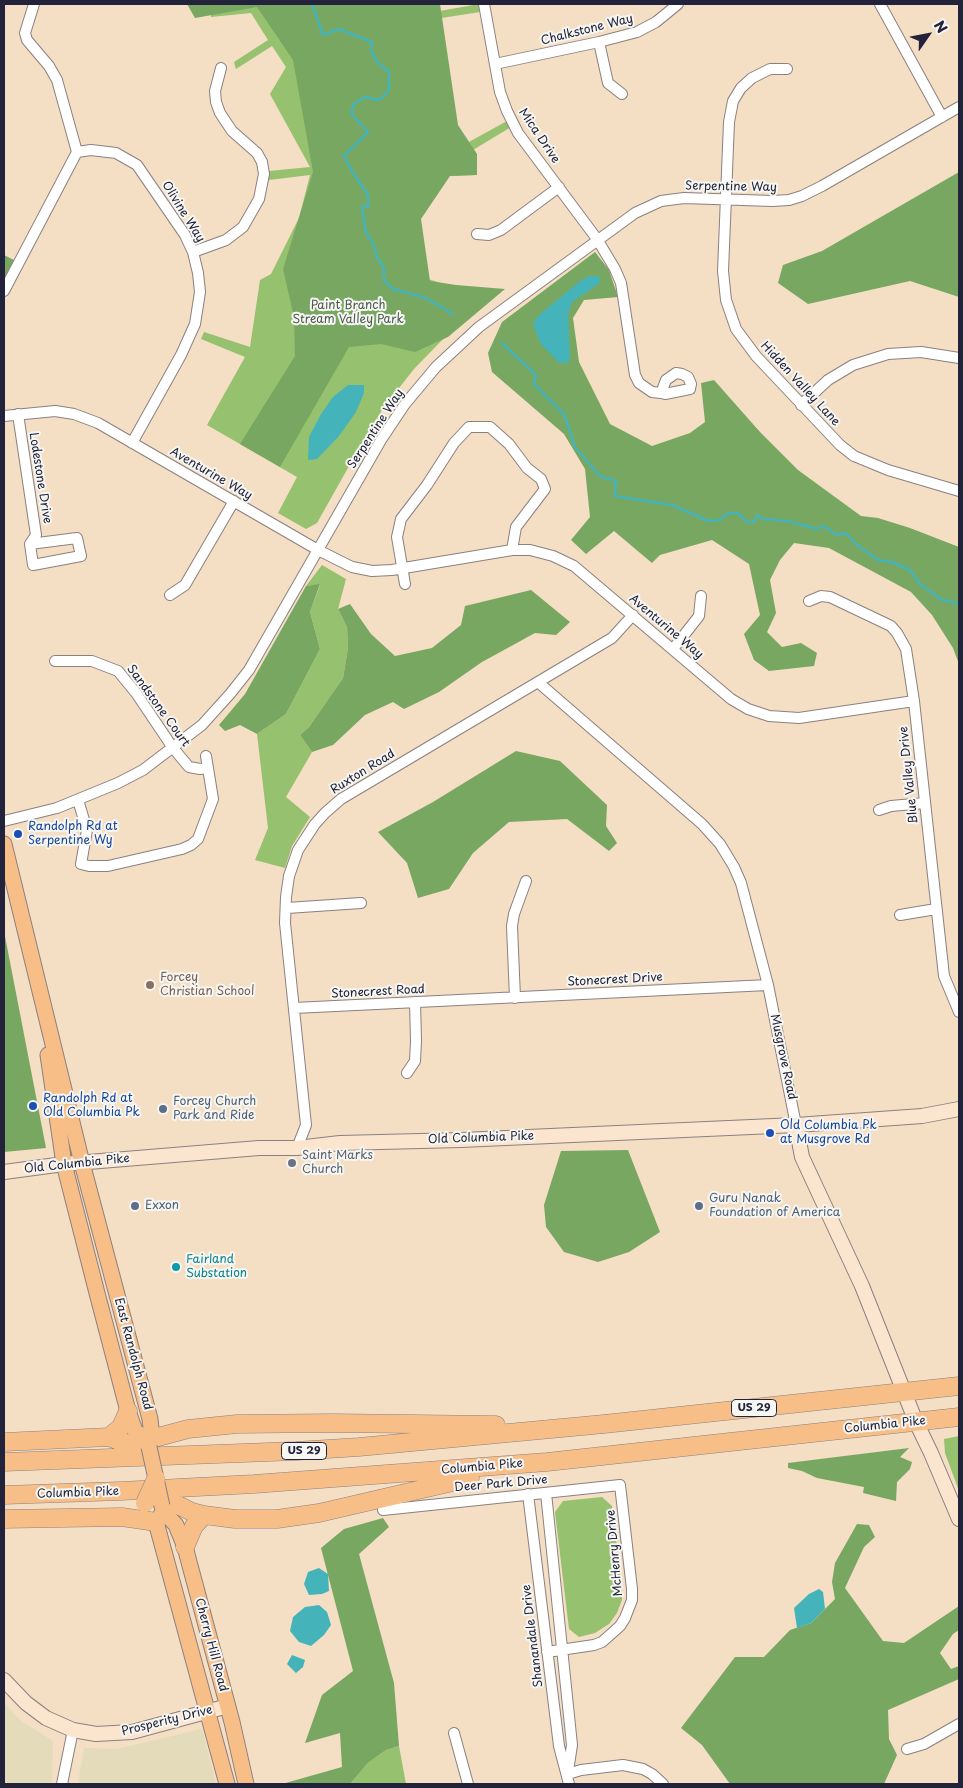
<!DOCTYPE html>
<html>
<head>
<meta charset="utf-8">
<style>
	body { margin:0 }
	#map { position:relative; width:963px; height:1788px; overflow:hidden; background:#f4dec4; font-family:"Playpen Sans",sans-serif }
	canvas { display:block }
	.frame { position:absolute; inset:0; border:5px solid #22223b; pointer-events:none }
	.north { position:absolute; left:903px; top:10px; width:50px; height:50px; -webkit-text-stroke:4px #f6f6f2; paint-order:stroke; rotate:57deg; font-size:14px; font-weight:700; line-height:20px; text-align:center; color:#22223b }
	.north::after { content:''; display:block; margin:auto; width:18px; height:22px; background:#22223b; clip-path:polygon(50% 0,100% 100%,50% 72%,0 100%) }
</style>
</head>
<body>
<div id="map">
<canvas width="963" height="1788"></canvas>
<div class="frame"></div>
<div class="north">N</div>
</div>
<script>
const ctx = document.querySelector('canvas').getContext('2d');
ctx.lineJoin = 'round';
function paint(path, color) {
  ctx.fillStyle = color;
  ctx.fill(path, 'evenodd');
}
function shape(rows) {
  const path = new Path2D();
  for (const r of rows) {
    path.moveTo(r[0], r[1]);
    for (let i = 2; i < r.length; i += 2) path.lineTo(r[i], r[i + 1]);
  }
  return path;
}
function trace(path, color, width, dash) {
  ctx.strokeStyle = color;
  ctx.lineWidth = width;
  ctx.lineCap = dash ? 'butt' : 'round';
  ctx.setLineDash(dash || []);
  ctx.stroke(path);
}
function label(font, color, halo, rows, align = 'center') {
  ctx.font = font + ' "Playpen Sans",sans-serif';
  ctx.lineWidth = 4;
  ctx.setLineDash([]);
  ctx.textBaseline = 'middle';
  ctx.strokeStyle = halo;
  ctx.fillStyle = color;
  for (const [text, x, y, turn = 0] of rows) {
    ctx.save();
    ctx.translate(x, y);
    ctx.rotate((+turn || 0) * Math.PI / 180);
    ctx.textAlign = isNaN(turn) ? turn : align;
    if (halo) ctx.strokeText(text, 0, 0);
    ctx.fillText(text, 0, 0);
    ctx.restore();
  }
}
const built = shape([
	[4,1703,21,1721,53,1741,52,1784,4,1784],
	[202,1729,216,1784,78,1784,84,1748,117,1749]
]);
const green = shape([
	[432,4,434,12,479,4,480,12,435,19,456,129,467,143,507,121,511,127,473,150,475,175,449,176,418,216,428,279,450,286,447,335,414,369,384,407,367,434,317,523,306,529,278,513,297,477,207,425,245,357,201,339,204,332,250,347,260,280,271,274,299,218,310,175,269,180,269,171,310,167,270,94,286,67,272,46,236,69,234,62,268,40,251,13,211,17,211,5],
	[322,565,346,579,338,609,347,627,348,648,343,678,309,727,300,735,312,752,286,797,310,817,292,846,285,868,255,860,268,828,257,734,286,714,320,649,310,612,320,585,306,586],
	[959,1436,959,1491,945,1453,944,1439],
	[602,1497,612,1506,622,1589,622,1600,617,1613,609,1624,595,1633,579,1637,569,1629,555,1512,563,1501],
	[399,1746,406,1784,350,1784,368,1763,386,1750]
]);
const forest = shape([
	[187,4,440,4,458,125,477,154,477,175,450,176,421,219,430,281,456,285,505,289,448,337,415,352,381,344,349,347,280,467,240,444,295,356,294,317,283,269,313,172,293,60,257,7,195,18],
	[959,172,959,297,910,281,808,304,778,283,783,265,822,251],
	[595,252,609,270,618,297,584,300,573,318,579,362,610,424,652,446,690,433,705,422,701,383,714,380,760,432,798,470,861,516,878,518,910,528,959,547,959,664,953,648,932,615,911,592,829,548,794,543,780,560,770,580,776,613,767,632,782,647,801,643,817,653,814,666,769,671,754,660,744,634,760,615,749,564,712,540,660,555,652,563,614,531,586,554,571,540,590,517,585,469,564,434,492,372,488,353,502,322],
	[4,255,14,260,4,280],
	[320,584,310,612,320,649,286,714,257,734,240,725,225,731,219,725,245,694,306,586],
	[531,590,570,622,556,635,535,633,482,662,439,692,404,709,393,702,365,715,333,745,312,752,300,735,309,727,343,678,348,648,347,627,338,609,350,604,371,634,395,656,432,648,461,625,465,606],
	[516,751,560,761,607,805,606,826,617,843,609,851,567,819,509,822,473,853,449,889,418,898,407,863,378,832,433,802],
	[4,931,46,1148,4,1152],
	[628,1150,660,1232,629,1252,598,1262,564,1252,546,1227,544,1205,561,1151],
	[909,1448,900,1457,912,1462,910,1469,897,1482,896,1501,863,1493,864,1487,817,1478,802,1471,788,1468,788,1463],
	[383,1518,389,1527,359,1554,394,1683,399,1746,386,1750,368,1763,350,1784,282,1784,342,1767,340,1733,305,1743,322,1695,353,1671,321,1548,344,1529],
	[857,1524,869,1525,875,1537,864,1547,845,1588,883,1641,904,1643,959,1606,959,1630,953,1634,940,1653,951,1669,959,1666,959,1679,888,1710,889,1739,897,1755,884,1784,730,1784,702,1745,681,1728,735,1657,764,1657,790,1630,811,1623,835,1599,832,1582,835,1563]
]);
const water = shape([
	[590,276,598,276,601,281,594,287,572,302,568,314,570,360,567,363,559,363,540,343,533,324,538,316,580,281],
	[348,385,364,385,364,393,356,412,339,436,317,459,308,460,309,437,321,414,333,397],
	[319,1568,328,1574,329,1591,322,1594,309,1595,304,1584,308,1572],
	[819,1589,823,1592,825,1609,811,1623,797,1628,794,1608,809,1594],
	[319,1605,327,1612,331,1625,324,1635,311,1646,299,1642,290,1631,293,1617,305,1607],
	[292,1655,305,1660,303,1667,296,1673,287,1664]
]);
const stream = shape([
	[312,4,323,35,339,29,372,42,371,51,378,63,389,72,389,90,380,100,365,97,354,104,351,113,368,132,344,156,350,168,368,195,368,207,362,207,366,233,373,243,377,257,384,268,384,280,393,289,426,298,453,314],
	[502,343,536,375,534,384,564,414,575,447,600,476,616,481,615,496,672,505,709,521,720,520,728,513,738,513,747,522,754,522,757,515,763,519,788,521,817,529,823,526,837,535,846,533,857,545,880,561,890,561,910,570,920,584,942,600,954,602,959,605]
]);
const street = shape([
	[34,4,25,33,27,40,49,66,57,80,77,152],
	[484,4,500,92,507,111,518,133,597,239,615,269,621,283,635,375,639,383,652,392,661,393,665,394,690,389,691,384,688,377,682,374,676,373,666,380,661,393],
	[880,4,942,117],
	[599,42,608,83,622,94],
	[495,64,599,42,637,32,656,22,678,4],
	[787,69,770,69,752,78,741,88,733,101,729,122,723,271,726,300,736,329,756,356,840,445,854,456,888,470,959,491],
	[77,152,91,150,116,153,137,165,185,235,193,252,198,273,200,292,195,324,181,355,132,443],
	[477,234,489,235,501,230,559,187],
	[193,252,226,240,243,227,259,199,264,174,262,162,257,153,232,131,220,113,216,102,215,91,221,68],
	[4,291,77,152],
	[801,405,828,380,853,365,888,354,921,352,959,358],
	[18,414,36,535,30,544],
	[4,416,55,411,74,414,98,423,318,550,352,567,372,571,392,570,512,550,530,550,553,556,574,566,731,699,748,709,769,716,799,718,914,701],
	[77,538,81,556,33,565,30,544,77,538],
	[405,584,397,537,401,519,427,485,454,443,469,427,490,427,509,444,527,468,541,479,545,489,516,527,512,550],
	[170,595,185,585,234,501],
	[809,601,821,596,830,597,891,626,897,633,906,649,914,701,944,976,959,1012],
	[673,649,699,616,701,596],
	[55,661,92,661,118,671,136,693,173,748,189,767,200,769,208,768],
	[539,683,702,824,720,844,734,867,741,883,768,985,796,1125],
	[78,800,87,830,81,864,89,866,108,866,182,849,191,845,198,839,213,799,206,756],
	[879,810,891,806,925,803],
	[4,821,57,808,118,783,143,770,202,725,230,694,249,670,381,440,405,404,436,367,479,327,635,213,661,201,684,198,772,201,789,200,802,196,822,186,959,107],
	[287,908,361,903],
	[900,915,936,909],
	[515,998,512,926,514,914,526,881],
	[294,1008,768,985],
	[407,1073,415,1061,416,1041,415,1002],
	[297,1148,306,1125,285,923,286,897,289,876,298,850,315,824,325,813,341,799,612,638,633,615],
	[546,1493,572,1745,568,1771],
	[528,1494,559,1746,569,1784],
	[383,1510,620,1485,632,1589,632,1600,625,1618,620,1626,602,1642,594,1645,547,1652],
	[454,1733,468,1784],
	[907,1749,924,1744,959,1724],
	[568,1774,581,1770,623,1765,643,1769,652,1774,663,1784],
	[62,1784,73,1730]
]);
const secondary = shape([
	[796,1125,802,1157,862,1286,916,1422,931,1453,959,1519],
	[4,1172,64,1164,259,1148,297,1148,340,1143,461,1140,796,1125,922,1116,959,1109],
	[4,1680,26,1703,46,1718,73,1730,96,1734,132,1732,228,1706]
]);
const primary = shape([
	[4,844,82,1163,150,1419,151,1428,147,1440],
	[48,1055,64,1164,98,1297,128,1411,135,1431,147,1440],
	[162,1506,163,1511,176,1525,185,1547,232,1722,246,1784],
	[163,1512,156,1522,227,1784]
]);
const highway = shape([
	[109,1437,121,1427,128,1411],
	[147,1440,188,1429,237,1424,332,1423,496,1425],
	[4,1442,109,1437,149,1452],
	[4,1462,296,1451,359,1447,604,1424,959,1386],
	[4,1495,121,1491,254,1484,547,1462,959,1417],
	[160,1496,192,1512,204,1515,235,1519,277,1519,319,1513,470,1478],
	[4,1519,122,1517,156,1522],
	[185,1547,194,1526,204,1515]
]);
const primaryBridge = shape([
	[149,1447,162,1506]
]);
const highwayBridge = shape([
	[145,1503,156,1479]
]);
const markers = [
	[18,834,5,"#1a4fb4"],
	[150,985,5,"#8d6e63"],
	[33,1106,5,"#1a4fb4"],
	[163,1109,5,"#5c6f8a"],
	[770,1133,5,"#1a4fb4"],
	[292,1163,5,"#6b7280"],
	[135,1206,5,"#5c6f8a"],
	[699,1206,5,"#5c6f8a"],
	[176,1267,5,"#0f9aa8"]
];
const shields = [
	[754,1408,45],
	[304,1451,45]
];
const shieldNames = [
	["US 29",754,1408],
	["US 29",304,1451]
];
const streetNames = [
	["Chalkstone Way",587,30,-14],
	["Mica Drive",539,136,56],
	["Serpentine Way",731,187,1],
	["Olivine Way",183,212,58],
	["Hidden Valley Lane",800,384,47],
	["Serpentine Way",376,429,-57],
	["Aventurine Way",211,474,30],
	["Lodestone Drive",40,478,81],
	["Aventurine Way",666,627,40],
	["Sandstone Court",158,706,54],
	["Ruxton Road",363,772,-32],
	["Blue Valley Drive",909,775,-96],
	["Stonecrest Drive",615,980,-3],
	["Stonecrest Road",378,992,-3],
	["Musgrove Road",783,1057,78],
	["Old Columbia Pike",481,1138,-2],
	["Old Columbia Pike",77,1164,-6],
	["East Randolph Road",133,1354,75],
	["Columbia Pike",885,1425,-6],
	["Columbia Pike",482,1467,-5],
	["Deer Park Drive",501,1484,-5],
	["Columbia Pike",78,1493,-2],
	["McHenry Drive",615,1553,-95],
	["Shanandale Drive",533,1636,-97],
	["Cherry Hill Road",211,1645,75],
	["Prosperity Drive",167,1721,-14]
];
const parkNames = [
	["Paint Branch",348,306],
	["Stream Valley Park",348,320]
];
const transitNames = [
	["Randolph Rd at",28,827],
	["Serpentine Wy",28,841],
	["Randolph Rd at",43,1099],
	["Old Columbia Pk",43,1113],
	["Old Columbia Pk",780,1126],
	["at Musgrove Rd",780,1140]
];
const educationNames = [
	["Forcey",160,978],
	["Christian School",160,992]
];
const serviceNames = [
	["Forcey Church",173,1102],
	["Park and Ride",173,1116],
	["Guru Nanak",709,1199],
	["Foundation of America",709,1213],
	["Exxon",145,1206]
];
const worshipNames = [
	["Saint Marks",302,1156],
	["Church",302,1170]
];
const cultureNames = [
	["Fairland",186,1260],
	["Substation",186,1274]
];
paint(built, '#e3dbba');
paint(green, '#96c16e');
paint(forest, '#78a761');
paint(water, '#44b4ba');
trace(stream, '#44b4ba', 2.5);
trace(street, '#8b8080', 12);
trace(secondary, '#8b8080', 16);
trace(primary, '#8b8080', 17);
trace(highway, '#8b8080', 19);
trace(street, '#fff', 10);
trace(secondary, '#fce5cf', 14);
trace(primary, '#f7be88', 15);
trace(highway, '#f7be88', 18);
trace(primaryBridge, '#8b8080', 17, []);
trace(highwayBridge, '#8b8080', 19, []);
trace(primaryBridge, '#f7be88', 15);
trace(highwayBridge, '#f7be88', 18);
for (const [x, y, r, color] of markers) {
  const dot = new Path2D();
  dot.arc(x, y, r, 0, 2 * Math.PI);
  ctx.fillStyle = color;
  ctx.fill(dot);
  trace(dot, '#f6f6f2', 2);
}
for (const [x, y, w] of shields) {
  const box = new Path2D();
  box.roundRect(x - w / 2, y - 8.5, w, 17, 4);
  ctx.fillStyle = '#f6f6f2';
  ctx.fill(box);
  trace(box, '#22223b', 1);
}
label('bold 11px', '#22223b', null, shieldNames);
label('12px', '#22223b', '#f6f6f2', streetNames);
label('12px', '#4b5a4d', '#f6f6f2', parkNames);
label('12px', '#164399', '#f6f6f2', transitNames, 'left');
label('12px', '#785e54', '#f6f6f2', educationNames, 'left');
label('12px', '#4e5e75', '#f6f6f2', serviceNames, 'left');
label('12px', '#5b616d', '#f6f6f2', worshipNames, 'left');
label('12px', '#0d838f', '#f6f6f2', cultureNames, 'left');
</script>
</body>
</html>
